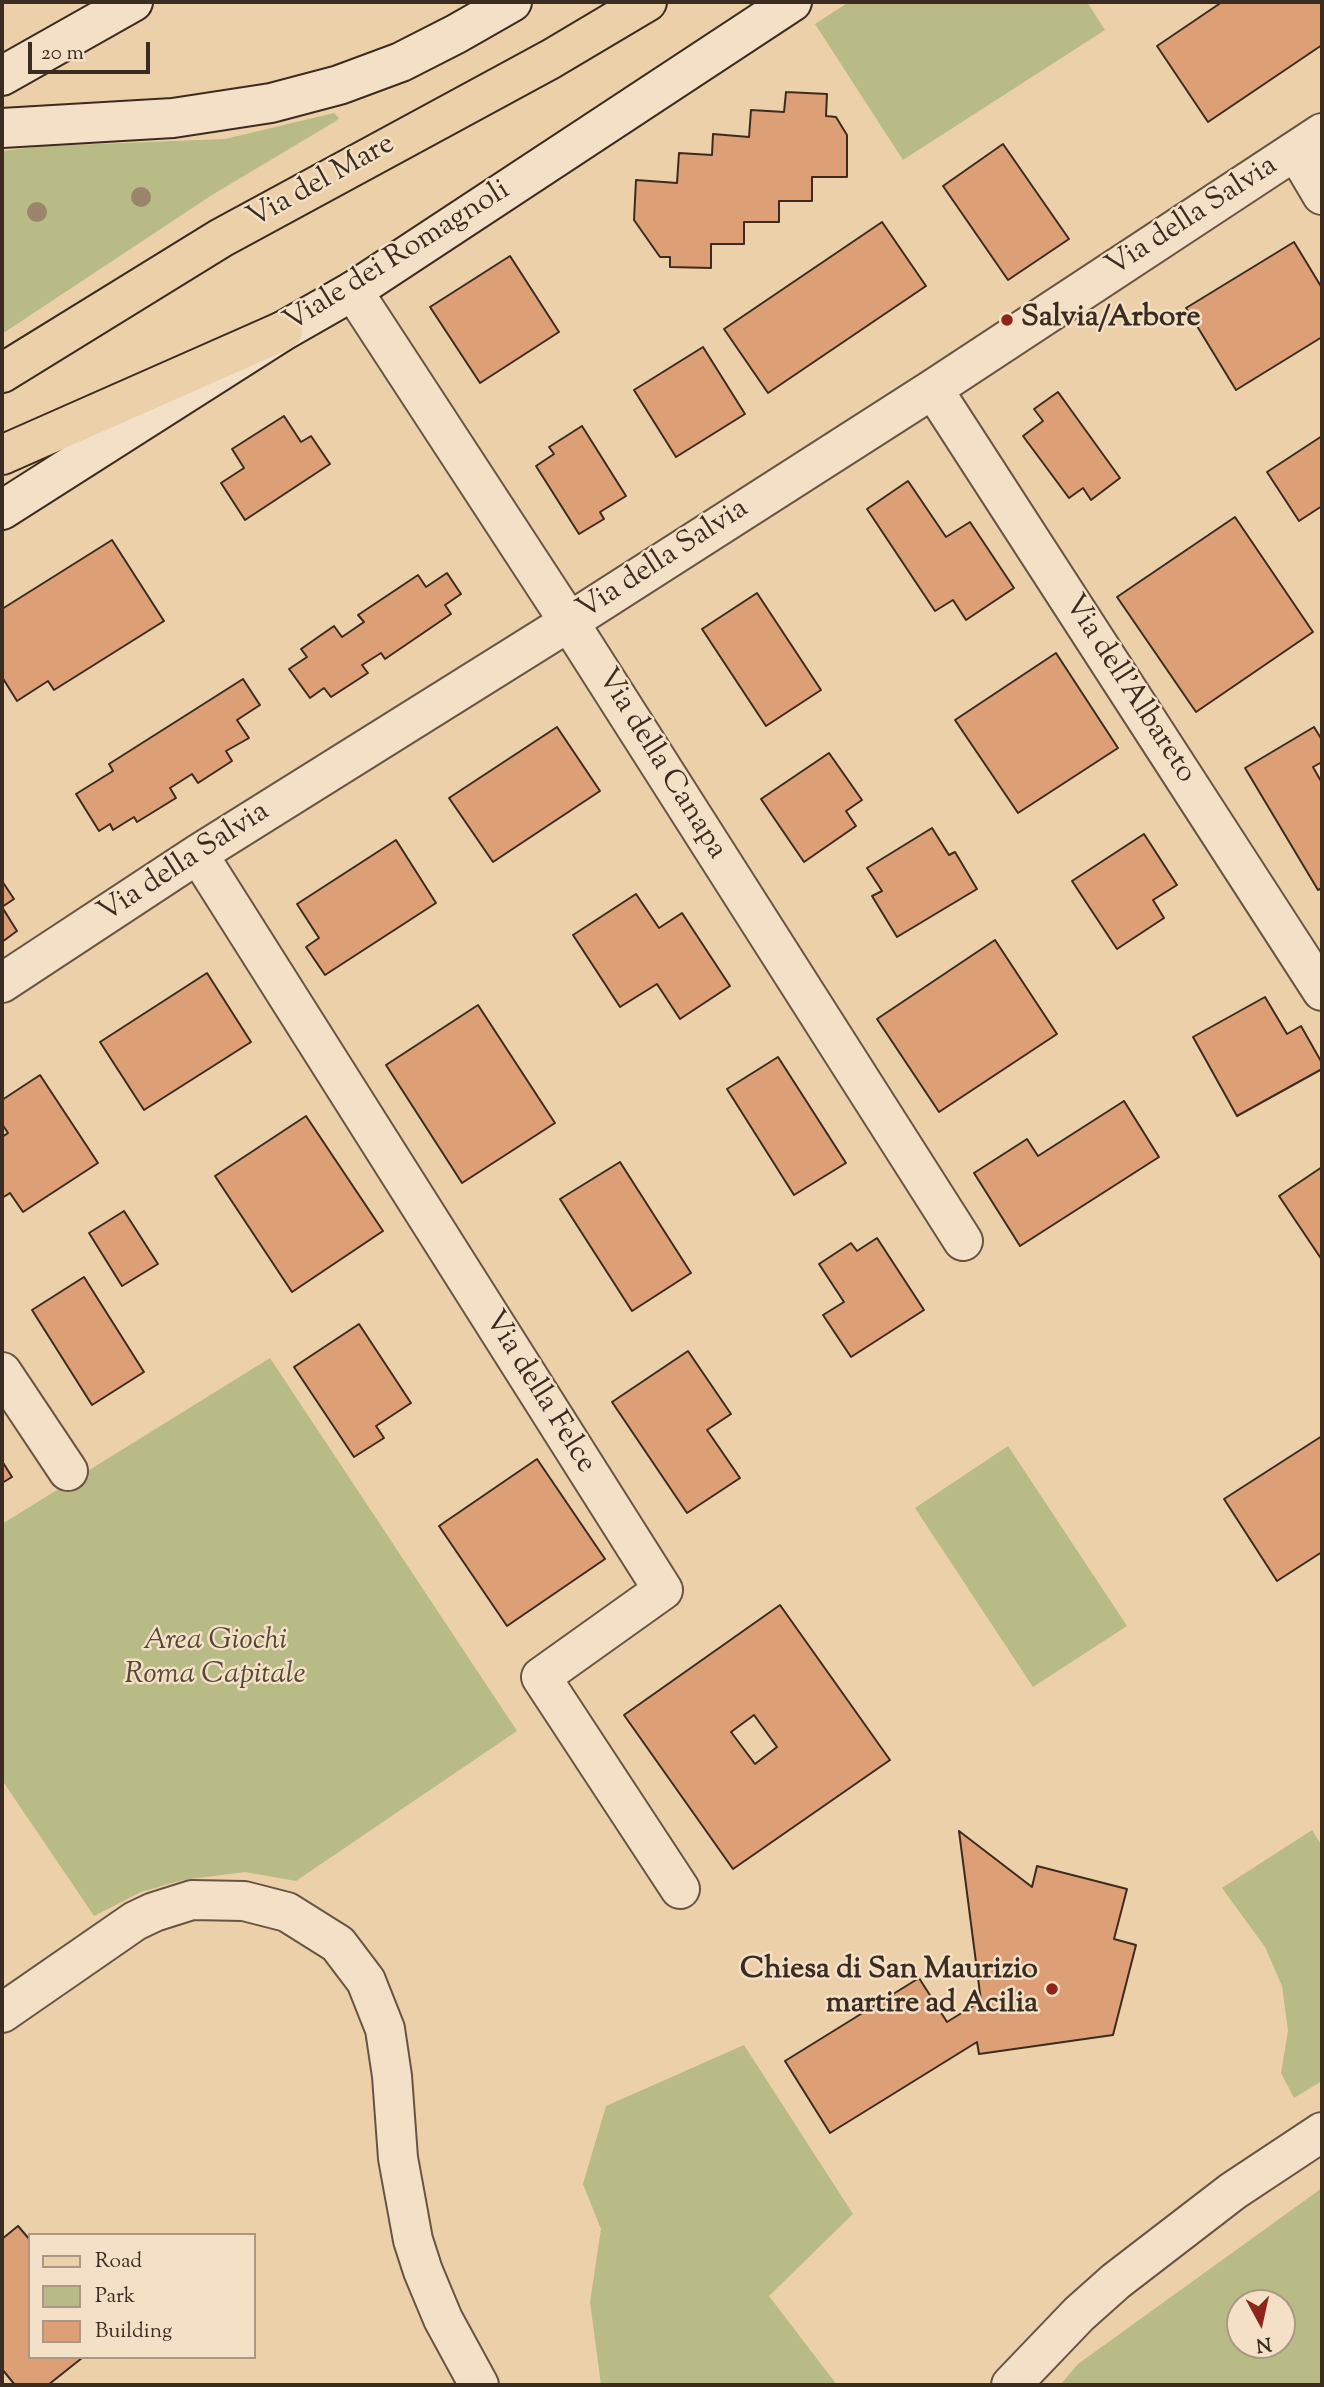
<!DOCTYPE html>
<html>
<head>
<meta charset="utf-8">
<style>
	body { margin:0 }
	#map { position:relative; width:1324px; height:2387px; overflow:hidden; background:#ecd0a9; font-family:"Sorts Mill Goudy",serif }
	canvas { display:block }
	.frame { position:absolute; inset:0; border:4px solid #3c2b1f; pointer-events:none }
	.legend { position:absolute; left:28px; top:2233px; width:228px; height:126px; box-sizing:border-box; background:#f3e0c7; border:2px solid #aa9884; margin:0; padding:9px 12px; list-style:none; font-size:21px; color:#3c2b1f }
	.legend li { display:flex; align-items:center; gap:14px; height:35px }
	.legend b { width:35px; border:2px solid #aa9884 }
	.north { position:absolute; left:1226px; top:2289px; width:70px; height:70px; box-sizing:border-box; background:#f3e0c7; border:2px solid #aa9884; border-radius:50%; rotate:172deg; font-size:19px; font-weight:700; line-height:28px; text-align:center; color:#3c2b1f }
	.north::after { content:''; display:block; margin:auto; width:24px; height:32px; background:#8f2418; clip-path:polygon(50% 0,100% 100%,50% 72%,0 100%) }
	.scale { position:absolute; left:28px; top:42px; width:122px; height:32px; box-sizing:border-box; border:4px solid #3c2b1f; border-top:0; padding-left:9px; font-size:21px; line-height:24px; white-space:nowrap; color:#3c2b1f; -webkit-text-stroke:5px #f3e0c7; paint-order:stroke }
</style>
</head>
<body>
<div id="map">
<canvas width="1324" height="2387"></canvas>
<div class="frame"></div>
<ul class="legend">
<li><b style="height:9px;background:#ecd0a9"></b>Road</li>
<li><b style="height:19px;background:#b9bb86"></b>Park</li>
<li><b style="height:19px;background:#dda076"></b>Building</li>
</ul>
<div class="north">N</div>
<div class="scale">20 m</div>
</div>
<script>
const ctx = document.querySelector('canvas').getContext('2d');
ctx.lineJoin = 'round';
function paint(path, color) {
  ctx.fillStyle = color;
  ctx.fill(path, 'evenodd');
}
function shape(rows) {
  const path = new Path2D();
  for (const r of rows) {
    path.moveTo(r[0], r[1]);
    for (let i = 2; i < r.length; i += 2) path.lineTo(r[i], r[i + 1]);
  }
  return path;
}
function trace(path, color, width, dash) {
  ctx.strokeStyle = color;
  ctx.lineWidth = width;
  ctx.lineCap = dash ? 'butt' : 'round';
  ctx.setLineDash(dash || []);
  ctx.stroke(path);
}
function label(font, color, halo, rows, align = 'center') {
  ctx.font = font + ' "Sorts Mill Goudy",serif';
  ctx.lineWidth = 5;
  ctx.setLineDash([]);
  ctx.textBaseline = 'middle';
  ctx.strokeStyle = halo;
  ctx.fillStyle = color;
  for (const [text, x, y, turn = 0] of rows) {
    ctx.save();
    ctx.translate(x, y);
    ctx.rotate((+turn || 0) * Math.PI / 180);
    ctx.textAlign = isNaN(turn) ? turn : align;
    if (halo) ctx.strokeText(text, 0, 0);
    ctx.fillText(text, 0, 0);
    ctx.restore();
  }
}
const green = shape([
	[849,2,1087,2,1105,30,903,160,815,24],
	[334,113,339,118,336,121,212,195,2,334,2,151,44,146,225,139],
	[270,1358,517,1731,296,1881,245,1872,183,1880,141,1892,94,1916,2,1780,2,1524],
	[1008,1446,1127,1626,1033,1687,915,1508],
	[1312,1830,1322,1846,1322,2081,1294,2098,1281,2073,1288,2031,1282,1986,1265,1947,1222,1888],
	[744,2045,853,2214,769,2296,837,2385,601,2385,590,2302,601,2229,583,2184,606,2106],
	[1322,2188,1322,2385,1060,2385,1078,2364],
	[1282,2303,1282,2345,1240,2345,1240,2303]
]);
const building = shape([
	[1222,2,1322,2,1322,45,1208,122,1157,46,1222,2],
	[786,92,827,94,826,116,836,117,847,135,847,177,812,177,812,201,779,201,779,222,744,222,744,244,711,244,711,268,670,267,670,257,660,257,634,220,636,180,677,183,679,153,712,155,713,134,749,137,751,110,784,112,786,92],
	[1003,144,1069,239,1008,280,943,186,1003,144],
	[882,222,926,286,768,393,724,329,882,222],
	[1294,242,1322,288,1322,337,1236,390,1186,308,1294,242],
	[510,256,559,332,480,383,430,307,510,256],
	[703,347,745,414,676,457,634,390,703,347],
	[1058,392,1120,478,1091,500,1083,488,1069,498,1023,436,1043,421,1034,409,1058,392],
	[284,416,301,442,311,436,330,464,245,520,221,483,244,468,232,449,284,416],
	[582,426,626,496,600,512,604,519,579,534,536,466,554,454,549,447,582,426],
	[1322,436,1322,506,1299,521,1267,472,1322,436],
	[908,481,946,537,970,522,1014,588,966,620,953,600,935,611,867,509,908,481],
	[1235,517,1313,632,1196,712,1117,597,1235,517],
	[112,540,164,621,54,690,48,681,17,701,2,677,2,609,112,540],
	[447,573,461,594,445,605,451,614,385,659,381,653,362,665,368,673,331,697,324,688,310,698,289,669,307,657,301,649,334,626,342,637,364,622,358,615,418,575,426,587,447,573],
	[757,593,821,690,766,726,702,629,757,593],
	[1056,653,1118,748,1018,813,955,720,1056,653],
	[243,679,260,705,237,720,249,738,226,751,232,761,198,783,192,774,170,788,176,798,137,822,134,817,113,830,110,824,99,831,76,794,113,771,109,764,243,679],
	[557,727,600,791,493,862,449,798,557,727],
	[1314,727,1322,740,1322,762,1313,767,1322,783,1322,888,1318,890,1245,768,1314,727],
	[829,753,862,800,846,811,856,826,804,862,761,799,829,753],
	[932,828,949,855,955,852,977,889,897,937,872,896,882,891,867,868,932,828],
	[1144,834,1177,885,1153,900,1164,918,1117,949,1072,881,1144,834],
	[396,840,436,903,325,975,306,947,319,938,297,904,396,840],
	[2,881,14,899,2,907,2,881],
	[636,894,659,928,682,913,730,986,680,1019,657,984,620,1007,573,935,636,894],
	[2,907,17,931,2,942,2,907],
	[995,940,1057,1034,939,1112,877,1019,995,940],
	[207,973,251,1042,144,1110,100,1042,207,973],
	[1265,997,1287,1034,1301,1026,1322,1063,1322,1069,1237,1116,1193,1037,1265,997],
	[478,1005,555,1123,462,1183,386,1065,478,1005],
	[778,1057,846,1163,794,1195,727,1089,778,1057],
	[40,1075,98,1163,23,1212,10,1193,2,1198,2,1137,8,1133,2,1124,2,1100,40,1075],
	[1124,1101,1159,1157,1020,1246,974,1173,1027,1139,1038,1156,1124,1101],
	[306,1116,383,1231,292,1292,215,1176,306,1116],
	[620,1162,691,1273,632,1311,560,1199,620,1162],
	[1322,1167,1322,1260,1279,1196,1322,1167],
	[124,1211,158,1264,122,1286,89,1233,124,1211],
	[877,1238,924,1310,851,1357,823,1315,844,1302,819,1264,851,1243,857,1251,877,1238],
	[84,1277,144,1372,92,1405,32,1310,84,1277],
	[359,1324,411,1403,376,1426,384,1438,354,1457,294,1367,359,1324],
	[688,1351,731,1414,707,1430,740,1478,687,1513,612,1402,688,1351],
	[1322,1436,1322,1552,1277,1581,1224,1499,1322,1436],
	[537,1459,605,1559,507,1626,439,1526,537,1459],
	[2,1461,12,1477,2,1483,2,1461],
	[780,1605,890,1760,733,1869,624,1715,780,1605],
	[754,1715,777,1747,755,1764,731,1732,754,1715],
	[959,1831,1032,1887,1037,1866,1127,1889,1114,1939,1136,1945,1113,2035,979,2054,977,2042,830,2133,785,2061,919,1978,947,2022,981,2001,959,1831],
	[18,2226,30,2240,30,2357,82,2358,48,2385,15,2385,2,2369,2,2239,18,2226]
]);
const minor = shape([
	[1296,151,1322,195],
	[353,291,569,622,963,1241],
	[933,389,1322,991],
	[198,854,663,1590,541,1677,680,1889],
	[2,983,198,854,569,622,933,389,1322,133],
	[2,1372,68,1471],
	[2,2013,135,1921,154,1912,192,1900,244,1901,287,1912,338,1944,366,1981,385,2029,392,2076,398,2158,413,2240,423,2271,443,2319,479,2385],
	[1011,2385,1079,2314,1116,2281,1233,2191,1322,2132]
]);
const secondary = shape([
	[2,76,133,2],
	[2,128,173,118,271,103,339,85,401,62,456,34,512,2],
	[2,510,283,331,353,291,792,2]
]);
const primary = shape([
	[2,373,221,238,551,59,647,2],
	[2,455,283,331]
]);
const trees = [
	[141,197],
	[37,212]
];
const markers = [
	[1007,320,7,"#8f2418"],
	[1052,1989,7,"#8f2418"]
];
const streetNames = [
	["Via del Mare",322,183,-29],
	["Via della Salvia",1193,218,-33],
	["Viale dei Romagnoli",398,258,-32],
	["Via della Salvia",664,561,-33],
	["Via dell'Albareto",1128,690,57],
	["Via della Canapa",660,765,58],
	["Via della Salvia",185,864,-33],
	["Via della Felce",538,1393,58]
];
const poiNames = [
	["Salvia/Arbore",1021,320],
	["Chiesa di San Maurizio",1038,1972,"right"],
	["martire ad Acilia",1038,2006,"right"]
];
const parkNames = [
	["Area Giochi",215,1643],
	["Roma Capitale",215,1677]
];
paint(green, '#b9bb86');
paint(building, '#dda076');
trace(building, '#3c2b1f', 2);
trace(minor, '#685442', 42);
trace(secondary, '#3c2b1f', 42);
trace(primary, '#3c2b1f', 42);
trace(minor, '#f3e0c7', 38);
trace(secondary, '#f3e0c7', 38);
trace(primary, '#ecd0a9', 38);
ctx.fillStyle = '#998569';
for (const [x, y] of trees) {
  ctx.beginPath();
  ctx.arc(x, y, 10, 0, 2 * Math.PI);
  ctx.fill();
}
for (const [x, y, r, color] of markers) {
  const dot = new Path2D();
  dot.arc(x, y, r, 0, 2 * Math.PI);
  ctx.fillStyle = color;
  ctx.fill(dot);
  trace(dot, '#f3e0c7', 2.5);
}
label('30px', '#3c2b1f', '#f3e0c7', streetNames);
label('bold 30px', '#3c2b1f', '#f3e0c7', poiNames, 'left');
label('italic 30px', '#554834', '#f3e0c7', parkNames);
</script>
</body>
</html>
